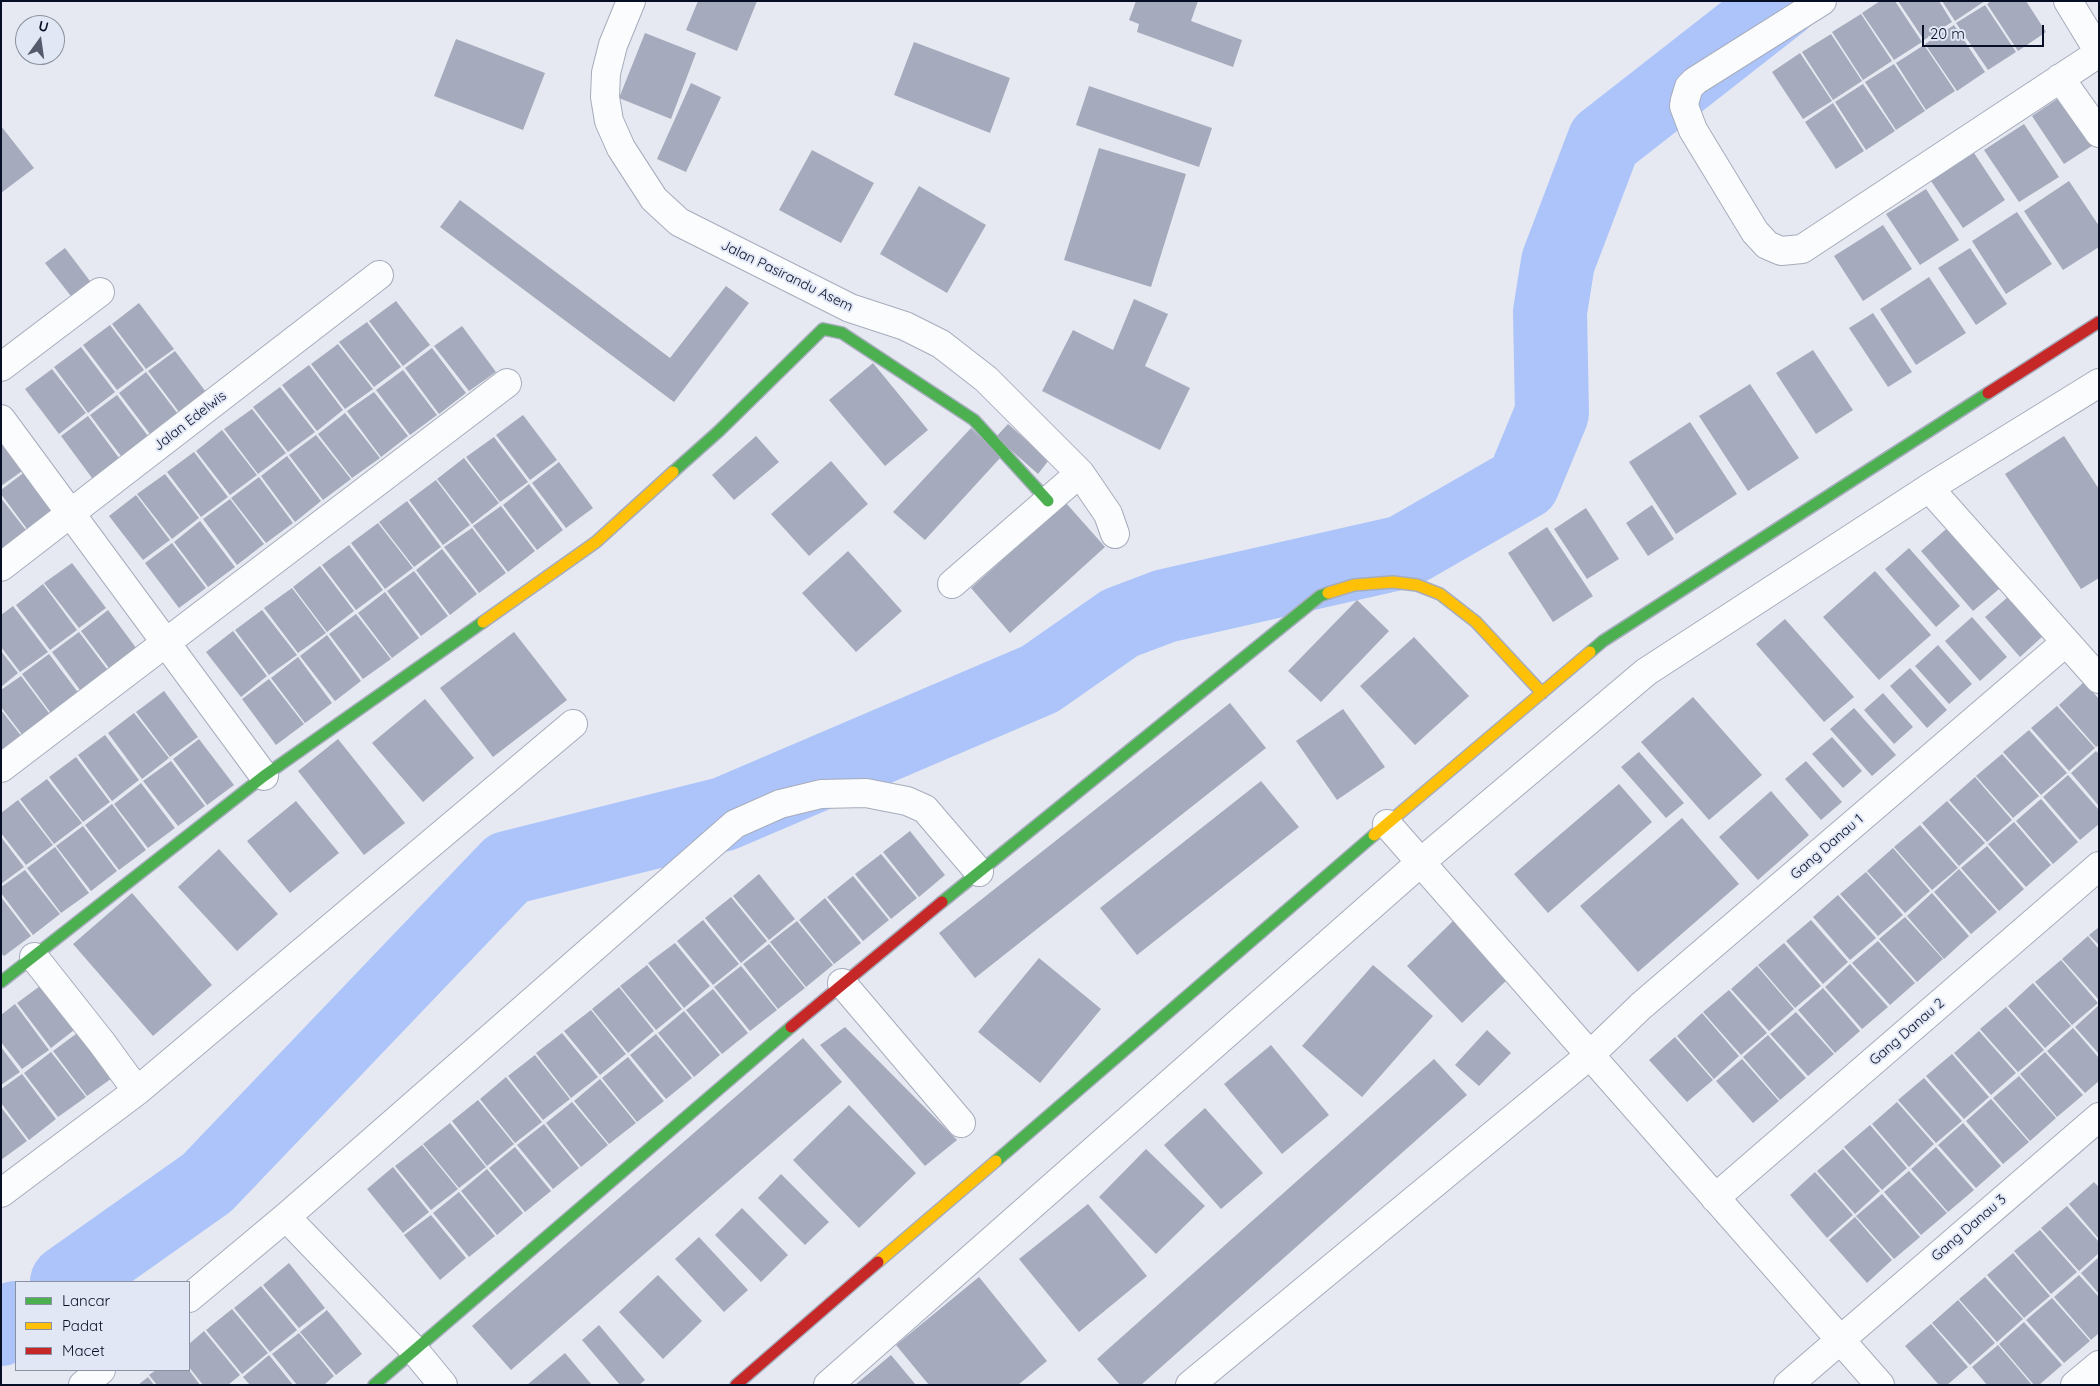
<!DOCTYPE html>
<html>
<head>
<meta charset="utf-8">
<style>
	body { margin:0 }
	#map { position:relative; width:2100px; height:1386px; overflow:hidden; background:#e6e9f1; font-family:Quicksand,sans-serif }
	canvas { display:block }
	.frame { position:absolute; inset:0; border:2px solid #070f26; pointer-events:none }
	.legend { position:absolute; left:15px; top:1281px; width:175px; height:90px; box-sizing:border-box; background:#e1e7f5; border:1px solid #8a91a2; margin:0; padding:6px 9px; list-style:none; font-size:15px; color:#070f26 }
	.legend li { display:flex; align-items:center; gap:10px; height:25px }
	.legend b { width:25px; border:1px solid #8a91a2 }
	.north { position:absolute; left:15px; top:15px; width:50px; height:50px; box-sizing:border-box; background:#e1e7f5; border:1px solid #8a91a2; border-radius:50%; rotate:14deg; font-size:14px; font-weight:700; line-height:20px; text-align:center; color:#070f26 }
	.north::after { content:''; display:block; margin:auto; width:18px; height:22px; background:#555b6d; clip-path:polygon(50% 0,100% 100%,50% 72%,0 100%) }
	.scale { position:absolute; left:1922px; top:25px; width:122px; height:22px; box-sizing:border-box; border:2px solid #070f26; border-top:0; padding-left:6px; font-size:15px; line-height:18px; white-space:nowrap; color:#070f26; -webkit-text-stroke:4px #e1e7f5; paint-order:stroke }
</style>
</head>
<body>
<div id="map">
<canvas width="2100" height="1386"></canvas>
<div class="frame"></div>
<ul class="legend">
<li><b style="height:6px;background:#4caf50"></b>Lancar</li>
<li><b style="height:6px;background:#ffc107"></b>Padat</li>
<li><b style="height:6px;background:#c62828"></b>Macet</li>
</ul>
<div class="north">U</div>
<div class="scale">20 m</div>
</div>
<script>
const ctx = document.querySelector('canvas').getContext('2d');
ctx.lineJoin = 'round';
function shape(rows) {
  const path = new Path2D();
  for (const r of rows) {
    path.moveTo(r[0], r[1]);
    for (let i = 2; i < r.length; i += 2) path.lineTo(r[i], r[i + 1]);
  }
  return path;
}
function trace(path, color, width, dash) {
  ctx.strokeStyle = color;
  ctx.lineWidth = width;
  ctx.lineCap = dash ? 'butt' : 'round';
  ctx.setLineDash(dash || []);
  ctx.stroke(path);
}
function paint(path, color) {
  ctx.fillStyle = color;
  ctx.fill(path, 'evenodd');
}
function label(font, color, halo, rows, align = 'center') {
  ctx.font = font + ' Quicksand,sans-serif';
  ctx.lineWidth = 4;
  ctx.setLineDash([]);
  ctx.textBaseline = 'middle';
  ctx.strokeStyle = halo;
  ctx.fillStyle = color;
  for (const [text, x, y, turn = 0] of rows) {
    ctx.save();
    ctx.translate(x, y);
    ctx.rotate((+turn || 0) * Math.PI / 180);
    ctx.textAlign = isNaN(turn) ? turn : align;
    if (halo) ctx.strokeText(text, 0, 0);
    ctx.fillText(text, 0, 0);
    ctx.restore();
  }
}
const river = shape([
	[67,1282,207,1183,508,868,724,814,1040,679,1120,623,1165,606,1403,552,1523,483,1552,413,1550,312,1558,262,1604,141,1783,1],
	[1,1329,16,1318]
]);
const building = shape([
	[698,1,757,1,737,51,686,30],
	[1136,1,1198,1,1191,21,1242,40,1233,67,1137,32,1139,24,1129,20],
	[1880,1,1895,1,1922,42,1894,60,1862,13],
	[1898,1,1939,1,1952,22,1924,40],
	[1942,1,1985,1,1955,21],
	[1991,1,2026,1,2046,32,2018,51,1987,4],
	[1985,5,2016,52,1988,70,1956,23],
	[1861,14,1892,61,1863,80,1832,32],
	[1954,25,1985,72,1957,91,1925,44],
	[645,33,696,53,671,119,619,98],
	[1831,34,1862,81,1833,100,1802,52],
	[456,39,545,73,523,130,434,96],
	[914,42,1010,78,990,133,894,95],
	[1924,45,1955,91,1926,110,1896,63],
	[1800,53,1832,101,1803,119,1772,72],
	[1894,64,1925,111,1896,130,1865,82],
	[691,83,721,97,686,172,657,159],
	[1863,84,1895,131,1866,150,1835,102],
	[1089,86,1212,128,1199,167,1076,125],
	[2066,93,2098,142,2064,164,2032,116],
	[1833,103,1864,151,1836,169,1805,122],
	[2024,124,2059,177,2019,202,1984,150],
	[1,126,34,168,1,193],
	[1099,148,1186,174,1151,287,1064,260],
	[812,150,874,183,841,243,779,210],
	[1974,153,2005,200,1963,228,1931,181],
	[2069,181,2099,226,2099,247,2063,270,2024,211],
	[919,186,986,225,947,293,880,254],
	[1926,189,1959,240,1920,265,1886,214],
	[460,200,670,358,726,286,749,303,674,402,440,227],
	[2017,212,2052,264,2006,294,1972,241],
	[1883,225,1912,269,1863,301,1834,256],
	[65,248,93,285,74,300,45,263],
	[1970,248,2007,304,1976,325,1938,268],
	[1929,277,1966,333,1916,365,1880,309],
	[1134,299,1168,314,1145,366,1190,388,1160,450,1042,391,1073,330,1113,350],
	[396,301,430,345,403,366,369,321],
	[139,303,174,349,146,369,112,324],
	[1873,313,1912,372,1888,387,1849,328],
	[367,322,401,367,374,387,339,342],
	[110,325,144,370,117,390,83,345],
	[462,326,496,372,469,391,434,346],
	[338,344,373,389,345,409,311,364],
	[81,347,115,392,88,413,54,367],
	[432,348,466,393,439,414,405,368],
	[1813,350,1853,410,1816,434,1776,373],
	[175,351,209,396,182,416,148,371],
	[873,363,928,430,885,466,829,400],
	[309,365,343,410,317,431,282,385],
	[52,369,86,413,59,434,25,389],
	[403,370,437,415,410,435,376,390],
	[146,372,181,418,153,438,119,393],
	[1750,384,1799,458,1748,491,1699,416],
	[280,387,315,432,288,452,253,407],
	[374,392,408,436,381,457,347,411],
	[117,395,151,440,124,460,90,415],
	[252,409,286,453,258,474,224,429],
	[345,413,380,458,352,478,318,434],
	[523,415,557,460,530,480,496,435],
	[88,416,122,462,95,482,61,436],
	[1690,422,1737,494,1676,534,1629,462],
	[1008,424,1049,460,1038,474,996,437],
	[971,428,1001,457,925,540,893,512],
	[222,430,257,475,230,495,196,451],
	[316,435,351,479,323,500,289,455],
	[756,436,779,462,734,500,712,475],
	[2064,436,2099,489,2099,578,2081,589,2005,474],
	[494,437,528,482,500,502,466,457],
	[1,438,25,469,1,486],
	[194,452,228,497,201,517,167,472],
	[287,456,321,501,295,522,261,476],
	[464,458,499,503,472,524,437,479],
	[831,461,868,504,809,556,771,514],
	[559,462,593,508,566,528,532,483],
	[26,471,60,517,33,537,1,494,1,490],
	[165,474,199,518,172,539,137,494],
	[259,477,293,523,266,543,231,498],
	[436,480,470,525,443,545,409,500],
	[529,484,563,530,537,550,503,505],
	[136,495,170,540,143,560,109,516],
	[1,498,32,538,1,555],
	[230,499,264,544,237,565,203,519],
	[407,501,441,547,414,567,379,522],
	[1066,503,1105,547,1010,633,971,588],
	[1652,505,1674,539,1648,556,1626,523],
	[501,506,535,551,508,572,473,526],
	[1586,508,1619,559,1587,579,1554,529],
	[200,521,235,567,208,587,174,542],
	[378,523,413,568,385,589,351,543],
	[1952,524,2005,584,1973,611,1921,551],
	[1547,527,1593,596,1553,622,1508,553],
	[472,528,506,573,479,593,444,547],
	[172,543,206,588,179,608,145,563],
	[349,545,383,590,356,610,322,565],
	[1909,548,1960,606,1936,627,1885,569],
	[442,549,477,594,450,615,416,570],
	[848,551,902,611,856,652,802,593],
	[72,563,106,608,79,628,44,583],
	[320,566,354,611,327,632,293,587],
	[414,571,448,616,421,636,387,591],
	[1875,571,1931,635,1879,680,1823,617],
	[43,584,77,630,50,650,16,605],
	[292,588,326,633,298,653,264,608],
	[385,592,419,638,392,658,358,613],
	[2009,596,2043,636,2020,657,1985,617],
	[1357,600,1389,631,1321,702,1288,671],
	[13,606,48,652,20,672,1,647,1,615],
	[108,610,142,656,115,676,81,631],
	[262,610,297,655,269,675,235,630],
	[356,614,391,659,363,679,329,634],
	[1972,617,2007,657,1980,681,1945,641],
	[1785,619,1854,697,1824,722,1756,644],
	[233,631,267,676,241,697,206,652],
	[79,632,113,677,86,698,52,652],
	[514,632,567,700,493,757,440,688],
	[327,635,361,681,335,701,300,656],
	[1414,637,1469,696,1415,745,1360,686],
	[1938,645,1972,684,1949,704,1915,666],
	[1,651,18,673,1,687],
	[49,654,83,699,56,720,22,674],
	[298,657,332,703,305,723,271,678],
	[1910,668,1947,710,1927,728,1890,686],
	[21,676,55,721,27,741,1,707,1,690],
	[269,679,304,724,276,745,242,699],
	[2084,682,2099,699,2099,745,2096,747,2059,705],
	[164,691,198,737,170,757,136,712],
	[1883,693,1913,727,1894,744,1864,710],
	[1693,697,1762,775,1709,820,1641,742],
	[425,699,474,758,423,802,372,743],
	[1230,703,1266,748,975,978,939,933],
	[2057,706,2095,748,2069,771,2031,728],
	[1854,708,1896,755,1872,776,1830,729],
	[1343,709,1385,767,1337,800,1296,741],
	[1,710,26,742,1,761],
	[134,713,169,758,142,779,108,733],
	[2029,730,2067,773,2041,795,2003,752],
	[105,735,139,780,112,801,78,755],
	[1832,737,1862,771,1843,788,1812,754],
	[199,739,234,785,207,805,173,759],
	[338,739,405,823,364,855,298,771],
	[2096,751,2099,754,2099,806,2071,773],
	[1639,752,1684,803,1666,818,1621,767],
	[2002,754,2039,796,2013,818,1976,776],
	[76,757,110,802,83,822,49,777],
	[171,761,205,806,178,826,143,781],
	[1806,761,1842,802,1821,820,1785,779],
	[2068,775,2099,810,2099,824,2080,840,2043,797],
	[1975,777,2012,820,1987,842,1949,800],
	[47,779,82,823,54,844,20,799],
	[1261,781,1299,827,1137,955,1100,908],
	[141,783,175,828,148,848,114,804],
	[1619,784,1652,822,1548,913,1514,874],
	[1771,791,1809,835,1758,880,1719,837],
	[2041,799,2078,842,2053,864,2016,821],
	[18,800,53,845,26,865,1,833,1,813],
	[296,801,339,853,290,893,247,841],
	[1947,801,1985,843,1959,866,1922,823],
	[112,804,146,850,119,870,85,825],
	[1682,818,1739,884,1638,972,1580,906],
	[2014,822,2051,865,2026,887,1988,844],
	[1920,825,1958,868,1932,890,1894,847],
	[83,826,117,871,91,891,56,846],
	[910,831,945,875,919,897,883,852],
	[1,837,24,867,1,884],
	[1987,846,2024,889,1999,911,1961,868],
	[55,847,89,893,61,913,27,868],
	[1893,848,1930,891,1905,913,1867,871],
	[219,849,278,914,237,951,178,887],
	[881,854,917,898,891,919,855,874],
	[1959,869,1997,912,1971,934,1934,892],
	[25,870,60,914,33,935,1,893,1,887],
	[1866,872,1903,915,1878,936,1840,894],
	[759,874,795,919,769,940,733,896],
	[853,876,889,920,863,941,827,897],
	[132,893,212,985,153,1036,73,944],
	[1932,893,1969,936,1944,959,1907,916],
	[1838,895,1876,938,1850,960,1813,917],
	[1,897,31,936,4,956,1,953],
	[731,897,767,941,741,963,705,918],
	[825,898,861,943,834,964,799,920],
	[1905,917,1943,959,1917,982,1879,939],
	[703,920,739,964,713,985,677,941],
	[1811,920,1848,962,1823,984,1786,941],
	[797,921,833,965,806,987,770,942],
	[1453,921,1508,979,1462,1023,1407,966],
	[2099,927,2099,945,2089,935],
	[2088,936,2099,949,2099,1000,2062,959],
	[1878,941,1915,983,1890,1005,1852,963],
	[675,943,710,986,684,1008,648,963],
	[1784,943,1821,986,1795,1008,1758,965],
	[769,944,805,988,778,1009,743,964],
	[1039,958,1101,1009,1040,1083,978,1032],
	[2061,960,2098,1003,2072,1025,2035,982],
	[1850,964,1888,1007,1862,1029,1825,987],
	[647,965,682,1009,656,1030,620,986],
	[1373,965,1433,1016,1362,1097,1302,1046],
	[741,966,777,1010,750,1031,714,987],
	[1757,966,1794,1009,1769,1031,1731,989],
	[44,983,78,1027,51,1048,17,1003],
	[2033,983,2071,1026,2045,1048,2008,1006],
	[619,987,654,1031,628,1053,592,1009],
	[1823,988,1860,1031,1835,1053,1798,1010],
	[713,989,748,1033,722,1054,686,1010],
	[1729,990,1767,1033,1741,1055,1703,1012],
	[15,1004,49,1050,22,1069,1,1042,1,1015],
	[2099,1005,2099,1054,2075,1027],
	[2006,1007,2044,1050,2018,1072,1980,1029],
	[591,1010,626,1054,600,1075,564,1031],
	[684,1011,720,1055,694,1077,658,1033],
	[1796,1012,1834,1054,1808,1076,1770,1034],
	[1702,1013,1739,1056,1714,1079,1677,1036],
	[845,1027,957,1140,925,1166,820,1045],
	[2073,1028,2099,1058,2099,1081,2085,1093,2047,1051],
	[1487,1030,1511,1053,1479,1086,1455,1065],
	[80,1031,115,1076,87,1096,53,1051],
	[1979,1031,2016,1073,1991,1095,1954,1053],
	[562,1033,598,1077,571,1098,536,1053],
	[656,1034,692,1078,666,1099,630,1055],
	[1768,1035,1806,1078,1780,1100,1743,1057],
	[1675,1037,1713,1080,1687,1102,1649,1060],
	[803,1038,842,1082,511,1370,472,1326],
	[1271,1045,1329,1115,1282,1154,1224,1084],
	[1,1047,20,1072,1,1085],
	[51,1052,86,1097,58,1117,24,1073],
	[2045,1052,2083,1095,2057,1117,2020,1074],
	[1952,1054,1989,1097,1964,1119,1926,1076],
	[535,1055,570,1099,543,1120,508,1076],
	[628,1057,664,1101,637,1122,602,1078],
	[1434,1059,1467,1095,1141,1385,1120,1385,1097,1359],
	[1742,1059,1779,1101,1753,1123,1716,1081],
	[22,1074,56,1119,29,1140,1,1103,1,1089],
	[2019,1076,2056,1118,2030,1141,1993,1098],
	[506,1077,542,1122,515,1143,480,1099],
	[1924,1078,1962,1121,1936,1143,1898,1100],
	[600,1079,636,1123,609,1144,574,1101],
	[1991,1099,2029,1142,2003,1164,1966,1121],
	[478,1100,514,1144,487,1166,452,1121],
	[572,1102,608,1145,581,1167,546,1123],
	[1897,1102,1934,1144,1909,1167,1872,1124],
	[849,1105,916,1173,859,1228,793,1160],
	[1,1107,27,1141,1,1160],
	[1205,1108,1263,1173,1221,1209,1164,1145],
	[450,1123,486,1167,459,1188,423,1144],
	[1963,1123,2001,1166,1976,1188,1938,1145],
	[544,1124,579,1168,553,1189,517,1145],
	[1870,1125,1907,1168,1882,1190,1844,1147],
	[422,1145,458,1189,431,1210,395,1166],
	[515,1147,551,1191,525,1212,489,1168],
	[1936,1147,1974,1190,1948,1212,1911,1169],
	[1146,1149,1205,1206,1156,1254,1099,1197],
	[1843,1149,1880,1191,1855,1214,1817,1171],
	[393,1167,429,1212,403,1233,367,1189],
	[487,1169,523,1213,497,1235,461,1191],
	[1909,1171,1947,1213,1921,1235,1884,1192],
	[1815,1172,1853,1215,1827,1238,1790,1195],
	[781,1174,829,1222,805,1245,758,1198],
	[2094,1182,2099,1187,2099,1239,2069,1204],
	[459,1192,495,1236,469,1257,433,1213],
	[1882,1194,1920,1237,1894,1259,1856,1216],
	[1088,1204,1147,1276,1079,1332,1019,1259],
	[2067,1206,2099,1242,2099,1253,2079,1271,2041,1228],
	[742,1208,788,1255,761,1282,715,1235],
	[431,1215,466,1258,440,1280,404,1235],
	[1855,1217,1892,1260,1867,1283,1829,1240],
	[2040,1230,2077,1272,2051,1294,2014,1251],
	[699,1237,748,1290,724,1312,675,1259],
	[2013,1253,2050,1296,2024,1318,1987,1275],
	[2099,1257,2099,1294,2081,1273],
	[289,1263,325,1308,299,1328,263,1285],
	[658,1275,702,1321,663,1359,619,1312],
	[2079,1275,2099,1297,2099,1333,2091,1340,2054,1297],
	[979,1277,1047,1361,1018,1385,929,1385,896,1345],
	[1985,1277,2023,1319,1997,1342,1959,1299],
	[261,1286,297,1330,270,1352,234,1308],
	[2052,1298,2090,1341,2064,1363,2026,1320],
	[1958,1300,1995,1343,1970,1365,1932,1323],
	[232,1309,268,1353,242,1374,206,1330],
	[327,1310,362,1354,336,1375,300,1332],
	[2024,1322,2062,1365,2039,1385,2034,1385,1999,1344],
	[1931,1324,1968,1367,1947,1385,1939,1385,1905,1346],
	[599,1325,645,1380,639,1385,620,1385,582,1340],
	[204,1331,240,1375,228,1385,203,1385,189,1367,189,1344],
	[299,1333,334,1376,324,1385,297,1385,272,1354],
	[1998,1345,2032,1385,1987,1385,1972,1367],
	[565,1353,592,1385,527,1385],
	[269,1355,293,1385,250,1385,243,1377],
	[891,1355,916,1385,855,1385],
	[156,1370,189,1370,200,1385,157,1385,149,1375],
	[148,1377,154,1385,138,1385]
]);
const street = shape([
	[631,1,613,45,606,73,605,97,609,121,621,148,654,199,679,222,850,308,905,326,941,344,986,379,1080,473,1108,514,1115,534],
	[1822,1,1695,81,1689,87,1685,100,1684,106,1693,130,1755,232,1767,245,1781,251,1802,249,2099,53],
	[2068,1,2099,52],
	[2060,78,2099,133],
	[1,367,100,292],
	[1,419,264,776],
	[1929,488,2099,679],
	[1,567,379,275],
	[952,584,1080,473],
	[1,768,507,383],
	[1387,824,1880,1385],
	[842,983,961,1123],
	[137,1091,573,724],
	[1,1193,137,1091,102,1043,34,957],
	[1715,1198,2099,866],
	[286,1217,415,1351,443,1385],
	[189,1298,286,1217,735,824,780,804,821,794,866,793,907,801,925,809,979,872],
	[83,1385,101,1370],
	[828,1385,1421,862,1646,672,1929,488,2099,383],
	[1190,1385,1590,1055,1641,1006,2066,642],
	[1788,1385,2099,1117],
	[2075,1385,2099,1365]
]);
const fast = shape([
	[673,472,719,431,823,329,842,333,974,420,1048,501],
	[1590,652,1603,641,1988,393],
	[942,902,1320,596,1328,593],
	[1,982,264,776,483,622],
	[996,1161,1374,835],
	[374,1385,791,1027]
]);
const slow = shape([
	[1328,593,1354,585,1393,582,1417,585,1440,594,1476,622,1542,693],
	[483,622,596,542,673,472],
	[1374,835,1590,652],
	[878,1262,996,1161]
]);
const jam = shape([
	[1988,393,2099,322],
	[791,1027,942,902],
	[736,1385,878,1262]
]);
const streetNames = [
	["Jalan Pasirandu Asem",787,276,26],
	["Jalan Edelwis",190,421,-38],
	["Gang Danau 1",1827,847,-41],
	["Gang Danau 2",1907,1032,-41],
	["Gang Danau 3",1969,1228,-41]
];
trace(river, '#acc4f9', 74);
paint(building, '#a5abbc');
trace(street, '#a6acbc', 30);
trace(fast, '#a6acbc', 14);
trace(slow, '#a6acbc', 14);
trace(jam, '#a6acbc', 14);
trace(street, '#fbfcfd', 28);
trace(fast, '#4caf50', 11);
trace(slow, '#ffc107', 11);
trace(jam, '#c62828', 11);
label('14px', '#070f26', '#e1e7f5', streetNames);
</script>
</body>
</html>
